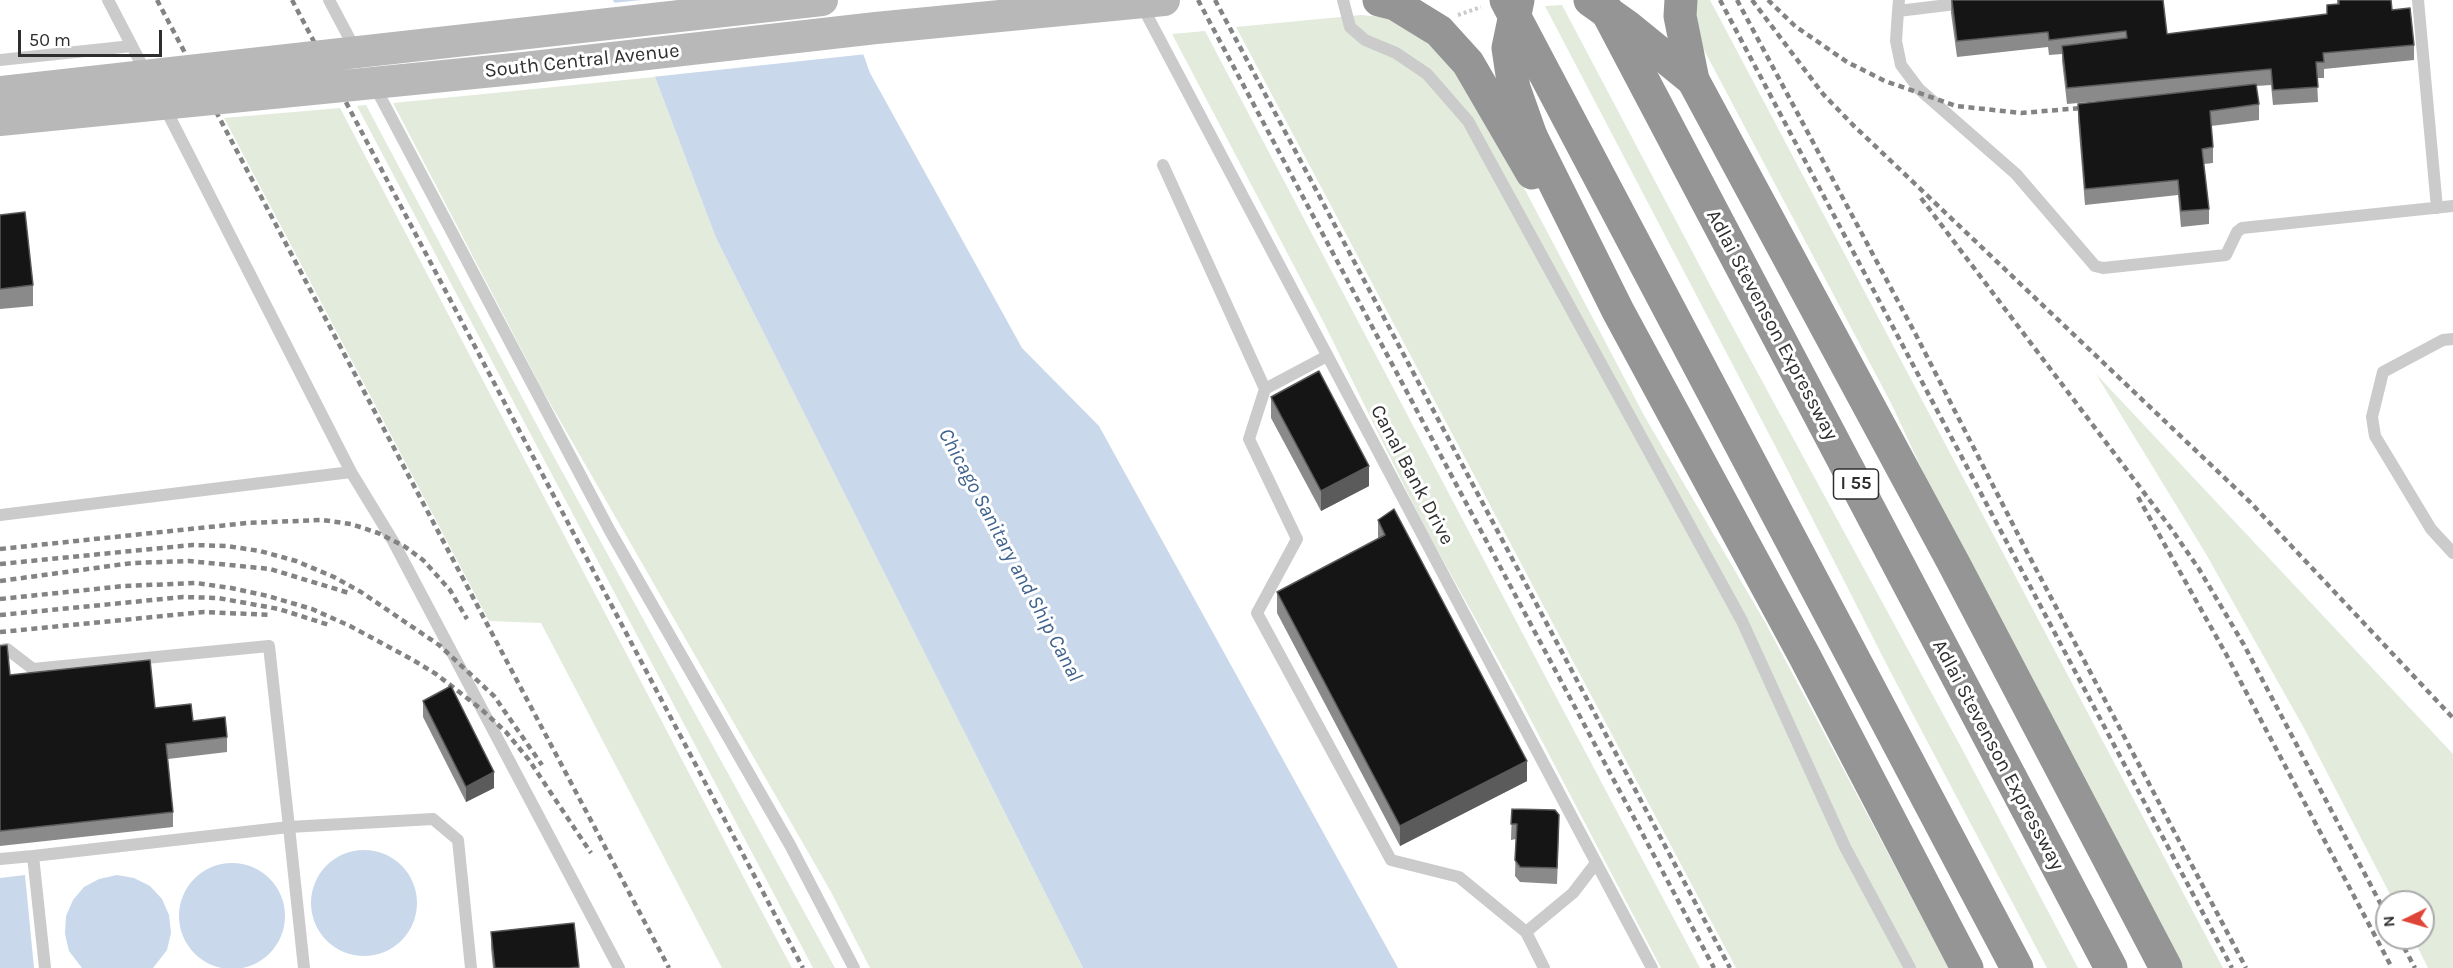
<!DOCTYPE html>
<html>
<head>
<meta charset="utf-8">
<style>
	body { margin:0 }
	#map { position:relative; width:2453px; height:968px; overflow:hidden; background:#fff; font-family:Karla,sans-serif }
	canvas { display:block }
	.north { position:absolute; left:2375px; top:890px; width:60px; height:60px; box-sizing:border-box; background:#fff; border:2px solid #ababab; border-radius:50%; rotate:265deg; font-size:16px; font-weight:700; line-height:24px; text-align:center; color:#2e2e2e }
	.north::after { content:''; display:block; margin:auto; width:21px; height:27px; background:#df4537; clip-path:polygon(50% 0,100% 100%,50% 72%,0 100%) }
	.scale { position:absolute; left:18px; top:30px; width:144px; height:27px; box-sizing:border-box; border:3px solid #2e2e2e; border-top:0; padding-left:8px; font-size:18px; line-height:21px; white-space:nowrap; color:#2e2e2e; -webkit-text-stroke:4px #fff; paint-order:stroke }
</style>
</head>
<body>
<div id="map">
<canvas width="2453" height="968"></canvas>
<div class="north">N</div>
<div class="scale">50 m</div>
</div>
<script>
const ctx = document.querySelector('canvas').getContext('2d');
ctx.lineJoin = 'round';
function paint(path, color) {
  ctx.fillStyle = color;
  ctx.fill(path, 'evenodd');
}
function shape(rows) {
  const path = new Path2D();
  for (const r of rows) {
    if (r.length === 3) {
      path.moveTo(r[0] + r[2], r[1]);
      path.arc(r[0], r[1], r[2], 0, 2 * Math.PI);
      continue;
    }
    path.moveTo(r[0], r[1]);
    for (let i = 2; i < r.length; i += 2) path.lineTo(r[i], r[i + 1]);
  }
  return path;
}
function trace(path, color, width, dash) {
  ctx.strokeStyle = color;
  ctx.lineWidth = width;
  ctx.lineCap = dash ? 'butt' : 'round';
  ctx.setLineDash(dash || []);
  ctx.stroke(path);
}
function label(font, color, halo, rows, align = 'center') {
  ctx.font = font + ' Karla,sans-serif';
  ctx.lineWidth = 6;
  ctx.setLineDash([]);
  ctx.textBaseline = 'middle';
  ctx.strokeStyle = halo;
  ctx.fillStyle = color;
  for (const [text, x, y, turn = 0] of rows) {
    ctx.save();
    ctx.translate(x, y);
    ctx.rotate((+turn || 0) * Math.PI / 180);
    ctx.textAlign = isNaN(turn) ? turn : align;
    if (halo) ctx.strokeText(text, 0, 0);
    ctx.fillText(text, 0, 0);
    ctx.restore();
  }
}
const green = shape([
	[1695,0,1710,0,2223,968,2175,968,1980,595,1892,405,1695,33],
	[1562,5,1711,287,1968,760,2078,968,2047,968,1890,671,1782,459,1545,6],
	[1361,15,1383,17,1399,22,1453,62,1504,150,1646,419,1765,622,1949,968,1736,968,1236,27],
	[1205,31,1553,691,1700,968,1661,968,1522,703,1423,524,1324,323,1172,34],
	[655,77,716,238,1083,968,870,968,831,892,543,391,393,103],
	[366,105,547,444,835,968,813,968,357,106],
	[340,108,754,897,792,968,722,968,541,623,489,621,224,118],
	[2096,374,2453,754,2453,968,2428,968,2413,938,2423,938,2423,902,2394,902,2305,730,2206,554]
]);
const water = shape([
	[613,0,844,0,870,73,1022,348,1099,426,1398,968,1083,968,716,238,655,77],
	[364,903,53],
	[232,916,53],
	[25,875,34,968,0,968,0,878],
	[117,875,134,878,150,886,162,899,169,915,171,933,167,950,153,968,82,968,69,951,65,934,66,916,73,900,84,887,99,879]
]);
const pier = shape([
	[642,0,848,0,867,54,652,77,612,3]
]);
const path = shape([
	[1458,15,1481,7]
]);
const lane = shape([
	[108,0,146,73],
	[329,0,355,49],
	[1343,0,1350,27,1365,40,1396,53,1427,74,1468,121,1742,621,1845,847,1910,968],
	[1899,0,1898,11,1989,0],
	[2418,0,2437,208],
	[1141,4,1652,968],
	[1898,11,1896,41,1901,65,1919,89,2016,174,2095,266,2103,268,2226,255,2237,232,2242,228,2453,206],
	[0,60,132,46],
	[373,83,610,531,790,845,854,968],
	[163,104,351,472,393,541,619,968],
	[1163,165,1265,389],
	[2453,339,2443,340,2383,372,2372,417,2375,436,2431,529,2453,553],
	[1327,356,1265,389,1249,439,1297,539,1257,613,1391,860,1459,877,1526,932],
	[0,515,351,472],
	[0,650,7,649,33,669,269,646,289,827,33,856,45,968],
	[0,859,33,856],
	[304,968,289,827,433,819,458,840,471,968],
	[1544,968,1526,932,1573,893,1596,863]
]);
const highway = shape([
	[1379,0,1395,4,1439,31,1468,63,1532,173],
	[1506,0,2017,968],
	[1681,0,1680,16,1693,80,1954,564,2166,968],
	[1604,6,2111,968],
	[1531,136,1618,311,1805,657,1967,968]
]);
const rail = shape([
	[157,0,669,968],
	[292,0,803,968],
	[1198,0,1714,968],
	[1215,0,1730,968],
	[1720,0,2232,968],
	[1737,0,1916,335,2026,550,2246,968],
	[1752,0,1823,94,1853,125,2250,502,2453,718],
	[1768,0,1795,26,1847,62,1885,81,1956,106,2021,113,2094,107],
	[1921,198,2170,527,2199,569,2244,645,2387,916],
	[2138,497,2226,654,2392,968],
	[0,549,247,523,322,520,351,524,378,533,404,546,423,560,450,590,467,619],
	[0,564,192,545,227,546,260,551,296,561,334,577,361,592,439,645,494,696,542,765],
	[0,581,132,563,189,561,270,569,349,593],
	[0,599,124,586,196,583,231,588,268,596,312,609,350,626,413,660,436,674,481,709,506,732,529,760,591,853],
	[0,615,183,597,218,598,279,609,329,625],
	[0,632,204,612,272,615],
	[2399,938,2415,968]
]);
const secondaryBridge = shape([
	[0,92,822,0],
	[0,120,524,68,876,28,1164,0]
]);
const highwayBridge = shape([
	[1518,0,1508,48,1514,88,1531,136],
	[1590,0,1628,27,1693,80]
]);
const wall = shape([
	[1951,0,2167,34,2327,14,2337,4,2337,0,2391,0,2392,10,2414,45,2414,60,2324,69,2324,78,2317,78,2318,102,2273,105,2271,85,2256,86,2259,104,2259,120,2211,126,2213,147,2213,163,2204,164,2209,209,2209,224,2181,227,2178,195,2085,205,2078,120,2078,104,2145,97,2067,104,2062,61,2062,54,2049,55,2048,47,1957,57,1951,13],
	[0,215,33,285,33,306,0,309],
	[1271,397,1369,486,1321,511,1271,418],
	[1378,520,1527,781,1400,846,1277,613,1277,592,1378,539],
	[0,646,10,675,155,708,193,721,227,737,227,752,168,759,173,812,173,827,0,846],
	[423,701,494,788,466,802,423,717],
	[1512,809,1559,830,1557,884,1520,882,1515,876,1516,839,1511,840],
	[574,923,579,968,493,968,491,948,491,932]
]);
const shadedWall = shape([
	[1369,466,1369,486,1321,511,1321,491],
	[1527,761,1527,781,1400,846,1400,826],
	[494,772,494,788,466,802,466,787]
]);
const building = shape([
	[1952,0,2163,0,2167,34,2327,14,2327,5,2339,4,2339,0,2391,0,2392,10,2410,8,2414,45,2323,53,2324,62,2316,62,2318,87,2273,90,2271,69,2067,88,2062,46,2127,38,2126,31,2049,40,2048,32,1957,41,1952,0],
	[2256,84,2259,104,2210,111,2213,147,2202,149,2209,209,2181,211,2178,180,2085,189,2078,104,2256,84],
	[25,212,33,285,0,289,0,215,25,212],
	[1319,371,1369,466,1321,491,1271,397,1319,371],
	[1394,509,1527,761,1400,826,1277,592,1385,535,1378,520,1394,509],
	[7,645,10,675,150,660,155,708,191,704,193,721,225,717,227,737,166,744,173,812,0,831,0,646,7,645],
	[451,686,494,772,466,787,423,701,451,686],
	[1512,809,1555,810,1559,815,1557,868,1520,867,1515,860,1517,824,1511,824,1512,809],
	[574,923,579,967,570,968,495,968,491,932,574,923]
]);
const shields = [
	[1856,484,45]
];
const shieldNames = [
	["I 55",1856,484]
];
const streetNames = [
	["South Central Avenue",582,61,-6],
	["Adlai Stevenson Expressway",1772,325,62],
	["Canal Bank Drive",1412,475,62],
	["Adlai Stevenson Expressway",1998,755,62]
];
const waterNames = [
	["Chicago Sanitary and Ship Canal",1010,555,62]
];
paint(green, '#e2ebdc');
paint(water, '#c9d8ea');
paint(pier, '#fff');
trace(path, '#cbcbcb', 4, [3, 3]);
trace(lane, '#cbcbcb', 12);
trace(highway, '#959595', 33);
trace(rail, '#838383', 4.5, [6, 4.5]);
trace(secondaryBridge, '#b8b8b8', 32);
trace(highwayBridge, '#959595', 33);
paint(wall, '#8a8a8a');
paint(shadedWall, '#5b5b5b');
paint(building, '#151515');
trace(building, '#5b5b5b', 1.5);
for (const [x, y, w] of shields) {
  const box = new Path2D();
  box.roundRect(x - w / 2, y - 15, w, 30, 4.5);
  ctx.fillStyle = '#fff';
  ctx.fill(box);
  trace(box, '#2e2e2e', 1.5);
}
label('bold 18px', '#2e2e2e', null, shieldNames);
label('20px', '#2e2e2e', '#fff', streetNames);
label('italic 21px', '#3f628d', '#fff', waterNames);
</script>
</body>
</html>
